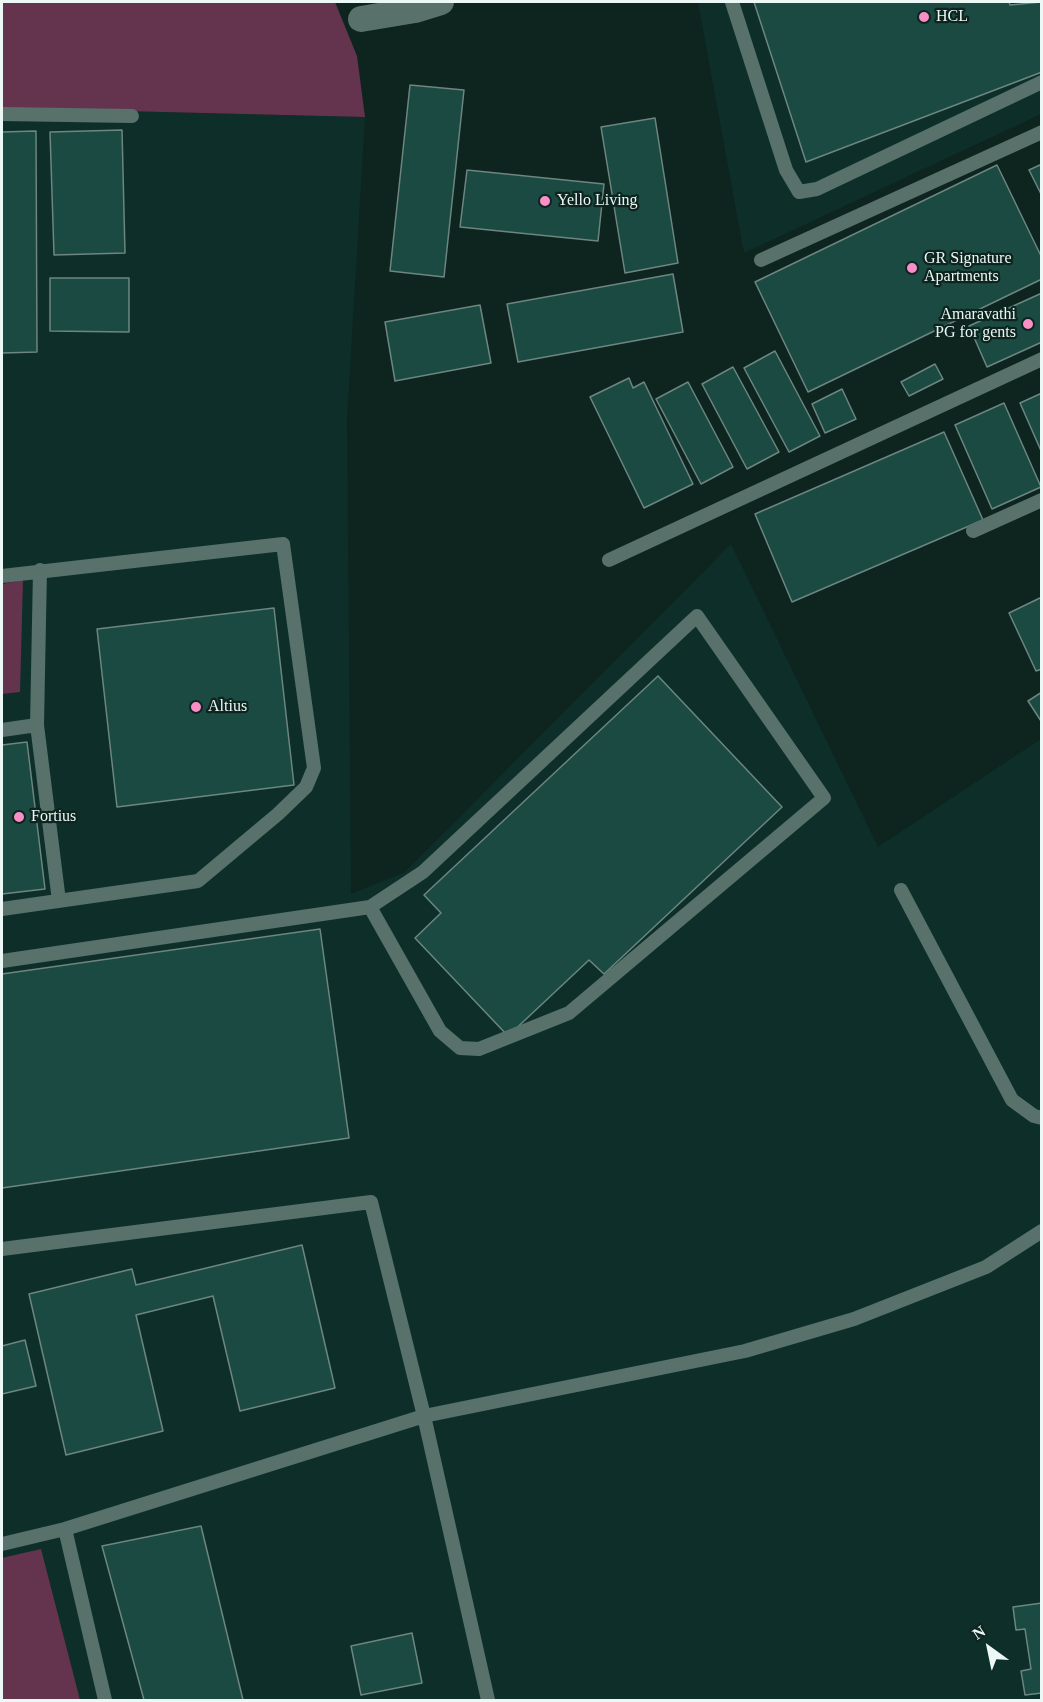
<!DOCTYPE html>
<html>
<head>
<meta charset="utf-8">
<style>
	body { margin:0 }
	#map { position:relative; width:1043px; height:1702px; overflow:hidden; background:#0d241f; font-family:"Times New Roman",serif }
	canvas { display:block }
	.frame { position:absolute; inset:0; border:3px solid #ebf8f5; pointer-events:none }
	.north { position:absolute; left:959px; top:1618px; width:60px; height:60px; -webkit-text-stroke:4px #0d241f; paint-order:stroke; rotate:327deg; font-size:16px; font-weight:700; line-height:24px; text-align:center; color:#ebf8f5 }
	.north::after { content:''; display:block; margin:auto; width:21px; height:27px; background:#ebf8f5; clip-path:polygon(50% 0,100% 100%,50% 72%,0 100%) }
</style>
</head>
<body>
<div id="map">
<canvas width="1043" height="1702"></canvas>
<div class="frame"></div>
<div class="north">N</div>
</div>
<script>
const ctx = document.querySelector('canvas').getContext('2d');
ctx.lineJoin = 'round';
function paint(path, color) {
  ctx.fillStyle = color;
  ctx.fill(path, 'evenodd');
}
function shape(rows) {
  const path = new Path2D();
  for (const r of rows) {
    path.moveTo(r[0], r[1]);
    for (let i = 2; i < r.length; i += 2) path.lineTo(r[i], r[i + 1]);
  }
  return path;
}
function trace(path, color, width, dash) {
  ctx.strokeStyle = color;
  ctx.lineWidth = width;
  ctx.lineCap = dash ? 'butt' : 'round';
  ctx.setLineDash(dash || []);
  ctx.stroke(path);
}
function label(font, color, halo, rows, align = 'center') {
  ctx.font = font + ' "Times New Roman",serif';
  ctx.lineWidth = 4.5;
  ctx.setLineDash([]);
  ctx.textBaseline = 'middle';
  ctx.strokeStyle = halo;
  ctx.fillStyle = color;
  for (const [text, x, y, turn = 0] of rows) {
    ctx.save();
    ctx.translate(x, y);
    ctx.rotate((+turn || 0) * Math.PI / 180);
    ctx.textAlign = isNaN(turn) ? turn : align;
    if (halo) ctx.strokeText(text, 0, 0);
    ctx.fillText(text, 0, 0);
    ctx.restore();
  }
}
const built = shape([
	[698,2,1041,2,1041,114,744,253],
	[2,108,365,117,347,418,351,894,405,872,731,544,878,847,1041,739,1041,1700,2,1700]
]);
const green = shape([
	[2,2,335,2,357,56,365,117,2,108],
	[23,580,20,692,2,694,2,584],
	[41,1549,80,1700,2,1700,2,1558]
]);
const building = shape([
	[754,2,1009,2,1010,5,1042,2,1042,72,806,162,754,2],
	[410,85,464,90,444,277,390,271,410,85],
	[655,118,678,263,625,273,601,127,655,118],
	[122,130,125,253,54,255,50,132,122,130],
	[36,131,37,352,2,353,2,132,36,131],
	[1042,164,1042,196,1029,170,1042,164],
	[997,165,1042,258,1042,279,808,392,755,282,997,165],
	[467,170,604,184,598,241,460,227,467,170],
	[673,274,683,332,518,362,507,304,673,274],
	[50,278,129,278,129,332,50,331,50,278],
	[1042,293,1042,342,987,367,969,326,1042,293],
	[480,305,491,363,395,381,385,322,480,305],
	[775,351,820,436,789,452,744,368,775,351],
	[935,364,943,379,909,396,901,382,935,364],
	[733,367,779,452,747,469,702,384,733,367],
	[629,378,633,388,644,382,693,484,644,508,590,397,629,378],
	[688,382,733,467,701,484,656,399,688,382],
	[842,389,856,419,825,433,812,404,842,389],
	[1042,393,1042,453,1020,403,1042,393],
	[1004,403,1041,487,992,509,955,425,1004,403],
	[944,432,983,520,792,602,755,514,944,432],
	[1042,597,1042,669,1036,671,1009,613,1042,597],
	[274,608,294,785,117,807,97,629,274,608],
	[658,676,782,807,604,974,589,960,508,1036,415,938,441,913,424,895,658,676],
	[1042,692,1042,721,1041,721,1028,701,1042,692],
	[27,742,45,889,2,894,2,745,27,742],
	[320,929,349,1138,2,1188,2,974,320,929],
	[302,1245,335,1388,240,1411,213,1296,136,1315,163,1431,66,1455,29,1294,132,1269,136,1285,302,1245],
	[25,1340,36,1386,2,1394,2,1346,25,1340],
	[201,1526,243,1700,144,1700,102,1546,201,1526],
	[1042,1603,1042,1693,1025,1695,1021,1671,1031,1669,1025,1629,1016,1630,1013,1607,1042,1603],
	[412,1633,422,1683,361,1695,351,1646,412,1633]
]);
const service = shape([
	[732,2,786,170,799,192,817,189,1042,82],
	[2,114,132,116],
	[761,260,1042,132],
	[973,531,1042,500],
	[609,560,1042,359],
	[40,570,37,725,59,901],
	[2,576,283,544,314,768,306,787,278,814,198,881,2,909],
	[2,730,37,725],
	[901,890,1012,1100,1034,1116,1042,1118],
	[2,961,370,907,423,872,697,616,824,798,569,1013,479,1049,460,1048,440,1031,370,907],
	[2,1249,371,1202,424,1416,488,1700],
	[65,1529,105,1700],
	[2,1544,65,1529,424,1416,745,1351,854,1319,986,1267,1042,1231]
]);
const minor = shape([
	[361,19,415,10,441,2]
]);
const markers = [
	[924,17,6,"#fa8fc8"],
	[545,201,6,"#fa8fc8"],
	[912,268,6,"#fa8fc8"],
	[1028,324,6,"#fa8fc8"],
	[196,707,6,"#fa8fc8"],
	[19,817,6,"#fa8fc8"]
];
const poiNames = [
	["HCL",936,17],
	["Yello Living",557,201],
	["GR Signature",924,259],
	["Apartments",924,277],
	["Amaravathi",1016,315,"right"],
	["PG for gents",1016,333,"right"],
	["Altius",208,707],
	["Fortius",31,817]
];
paint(built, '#0e2f29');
paint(green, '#64344e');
paint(building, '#1a4a41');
trace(building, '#6d8680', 1.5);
trace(service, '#58716b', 14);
trace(minor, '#58716b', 26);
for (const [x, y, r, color] of markers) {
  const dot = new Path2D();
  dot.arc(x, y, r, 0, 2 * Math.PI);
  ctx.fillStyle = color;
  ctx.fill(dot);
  trace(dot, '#0d241f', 2);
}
label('16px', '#ebf8f5', '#0d241f', poiNames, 'left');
</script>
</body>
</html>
